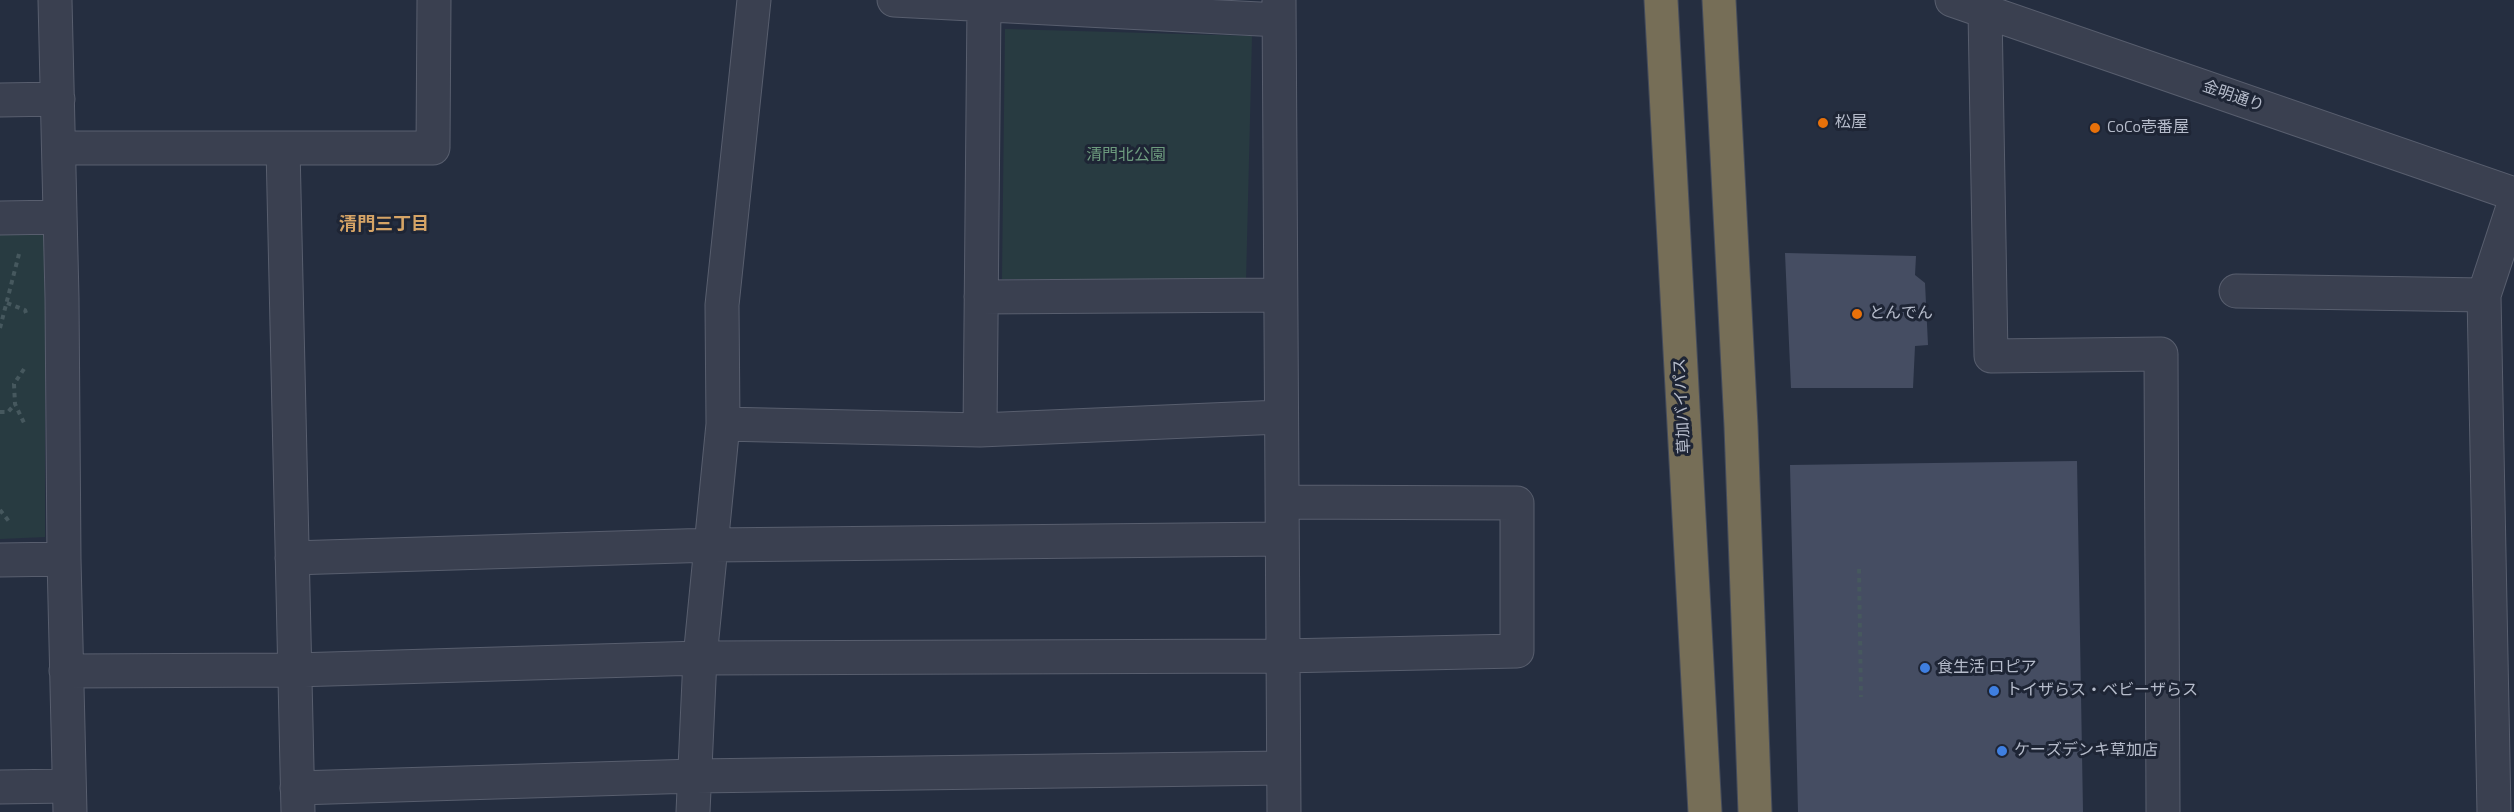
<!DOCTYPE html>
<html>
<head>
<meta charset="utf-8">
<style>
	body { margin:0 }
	canvas { display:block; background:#252e40 }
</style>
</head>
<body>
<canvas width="2514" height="812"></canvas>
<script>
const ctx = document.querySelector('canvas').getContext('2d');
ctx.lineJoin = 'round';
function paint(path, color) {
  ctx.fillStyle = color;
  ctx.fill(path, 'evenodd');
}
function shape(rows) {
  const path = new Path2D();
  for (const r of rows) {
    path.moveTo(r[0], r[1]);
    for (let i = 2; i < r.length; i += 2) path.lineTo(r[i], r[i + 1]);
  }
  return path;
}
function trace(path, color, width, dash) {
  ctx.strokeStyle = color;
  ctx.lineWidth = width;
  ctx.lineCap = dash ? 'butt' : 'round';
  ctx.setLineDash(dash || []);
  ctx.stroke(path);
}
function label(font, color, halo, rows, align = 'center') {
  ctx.font = font + ' "Titillium Web","Noto Sans JP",sans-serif';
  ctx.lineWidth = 6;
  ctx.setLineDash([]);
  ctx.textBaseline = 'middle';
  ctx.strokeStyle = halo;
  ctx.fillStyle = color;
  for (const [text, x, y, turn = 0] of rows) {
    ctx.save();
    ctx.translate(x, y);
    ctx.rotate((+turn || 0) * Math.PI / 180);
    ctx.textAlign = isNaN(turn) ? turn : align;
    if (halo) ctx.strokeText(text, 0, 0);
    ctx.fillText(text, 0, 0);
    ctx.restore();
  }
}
const green = shape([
	[1005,29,1252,36,1246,280,1002,279],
	[0,229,45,229,45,537,0,539]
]);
const building = shape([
	[1785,253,1916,256,1915,275,1925,283,1928,345,1915,346,1913,388,1791,388],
	[2077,461,2083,812,1798,812,1790,465]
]);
const path = shape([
	[7,303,25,310,26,313],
	[0,328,19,254],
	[24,369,14,384,15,404,25,425],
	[0,412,8,412,15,404],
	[0,510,11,524],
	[1859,569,1861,697]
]);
const minor = shape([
	[55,0,62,298,64,559,70,812],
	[894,0,1279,20],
	[1279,0,1284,812],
	[1952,0,2514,194],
	[1985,11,1991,356,2161,354,2163,812],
	[0,100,58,99],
	[59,148,433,148,434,0],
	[283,148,298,812],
	[0,218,60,217],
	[2236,291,2484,295],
	[981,297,1280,295],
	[723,424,980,430,1280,417],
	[980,430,984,4],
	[292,558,713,545,1281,539],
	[0,560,64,559],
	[66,671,295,670,700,658,1282,656,1517,651,1517,503,1282,502],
	[0,787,69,786],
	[297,788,695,776,1283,768],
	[693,812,700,658,723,424,722,305,754,0],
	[2494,812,2484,295,2514,204]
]);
const highway = shape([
	[1661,0,1705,812],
	[1719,0,1741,426,1755,812]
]);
const markers = [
	[1823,123,6,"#e8710a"],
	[2095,128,6,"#e8710a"],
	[1857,314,6,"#e8710a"],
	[1925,668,6,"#3f7fe0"],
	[1994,691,6,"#3f7fe0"],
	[2002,751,6,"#3f7fe0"]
];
const streetNames = [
	["金明通り",2233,97,19],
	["草加バイパス",1683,406,-93]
];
const poiNames = [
	["松屋",1835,123],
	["CoCo壱番屋",2107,128],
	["とんでん",1869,314],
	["食生活 ロピア",1937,668],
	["トイザらス・ベビーザらス",2006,691],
	["ケーズデンキ草加店",2014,751]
];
const parkNames = [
	["清門北公園",1126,156]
];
const neighbourhoodNames = [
	["清門三丁目",384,226]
];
paint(green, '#283b41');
paint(building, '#454d62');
trace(minor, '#585e6e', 35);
trace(highway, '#444b5b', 35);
trace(path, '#46585e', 4, [4.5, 4.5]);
trace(minor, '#3a4050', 33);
trace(highway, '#766e57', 33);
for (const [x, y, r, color] of markers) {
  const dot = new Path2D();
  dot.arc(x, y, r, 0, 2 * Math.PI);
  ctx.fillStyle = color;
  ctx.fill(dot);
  trace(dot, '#1e2535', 2);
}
label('16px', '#b6bccb', '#1e2535', streetNames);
label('16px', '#b6bccb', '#1e2535', poiNames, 'left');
label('16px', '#6d9b7e', '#1e2535', parkNames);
label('bold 18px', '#d6a466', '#1e2535', neighbourhoodNames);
</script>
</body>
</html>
